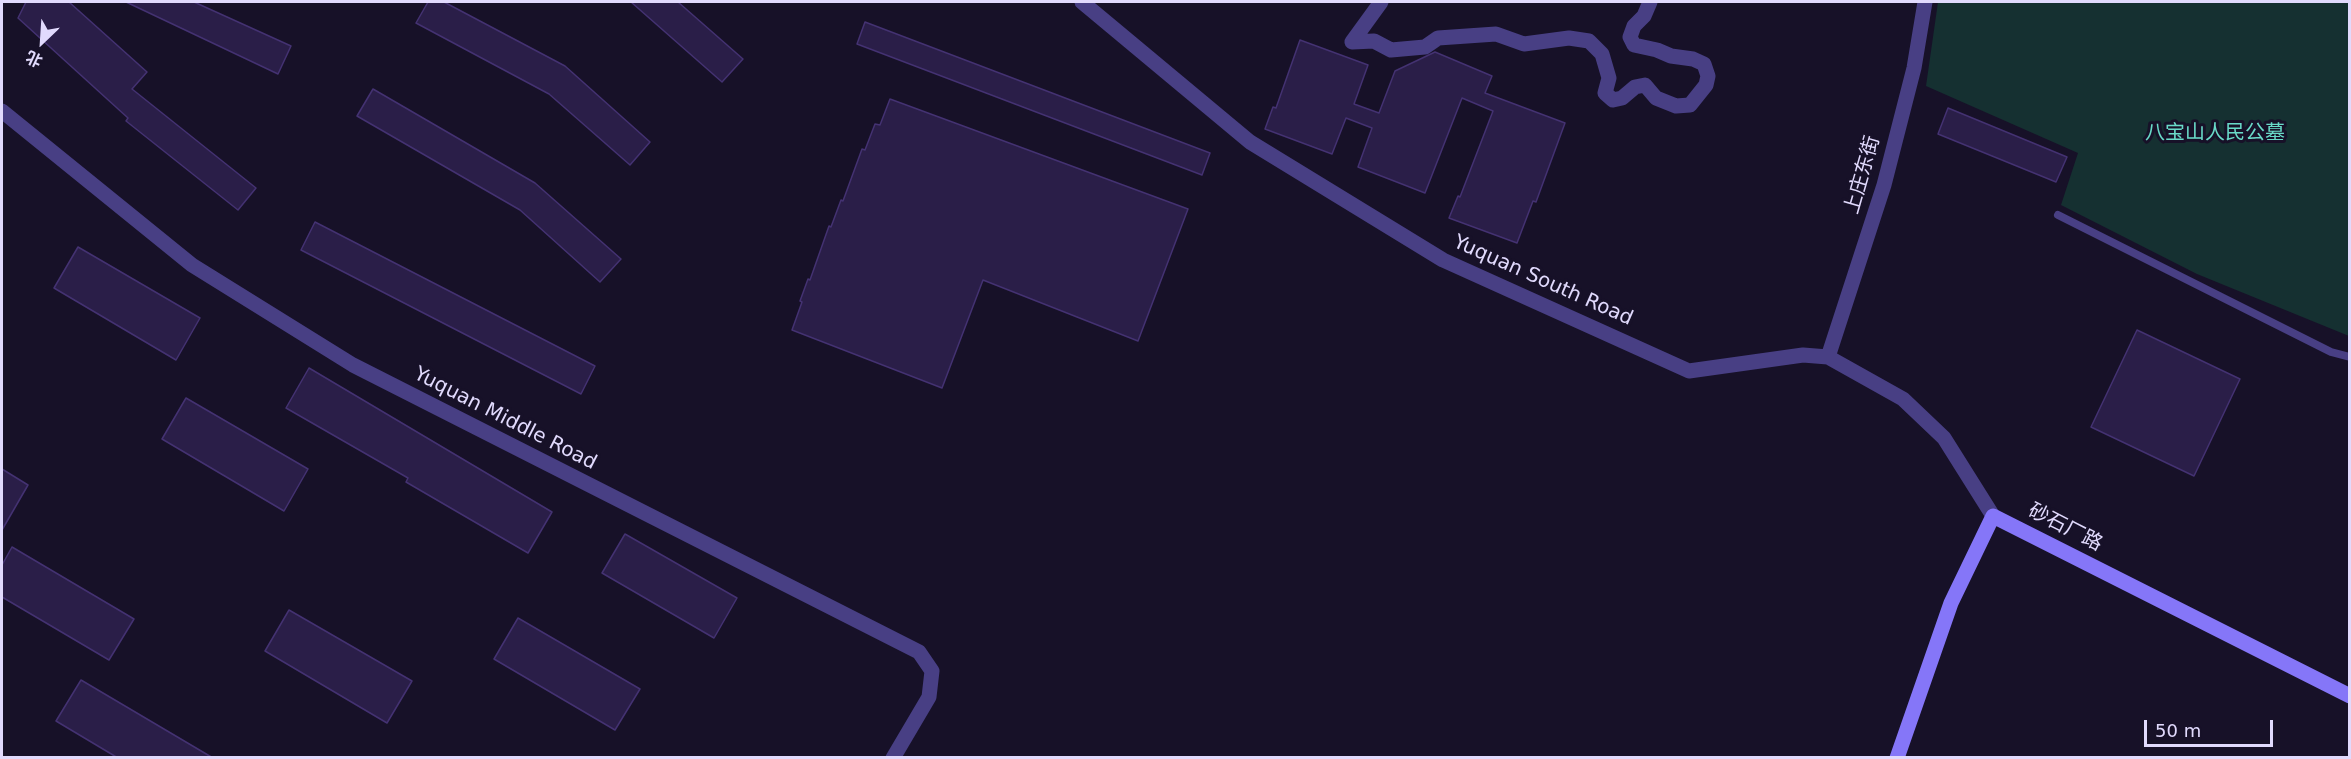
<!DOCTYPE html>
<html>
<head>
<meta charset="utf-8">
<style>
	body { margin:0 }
	#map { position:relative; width:2351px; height:759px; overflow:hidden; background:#171128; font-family:"DejaVu Sans","Noto Sans SC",sans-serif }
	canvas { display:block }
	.frame { position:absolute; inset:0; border:3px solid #e1dafd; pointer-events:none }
	.north { position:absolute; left:12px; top:12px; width:60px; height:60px; -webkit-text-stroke:4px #171128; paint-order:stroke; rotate:205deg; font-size:16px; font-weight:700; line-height:24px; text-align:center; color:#e1dafd }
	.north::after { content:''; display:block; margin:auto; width:21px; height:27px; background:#e1dafd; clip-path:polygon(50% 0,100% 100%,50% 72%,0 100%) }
	.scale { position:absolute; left:2144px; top:720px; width:129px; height:27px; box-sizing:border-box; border:3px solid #e1dafd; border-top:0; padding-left:8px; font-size:18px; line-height:21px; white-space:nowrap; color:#e1dafd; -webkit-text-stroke:4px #171128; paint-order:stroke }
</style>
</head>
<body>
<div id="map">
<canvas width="2351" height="759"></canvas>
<div class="frame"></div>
<div class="north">北</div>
<div class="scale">50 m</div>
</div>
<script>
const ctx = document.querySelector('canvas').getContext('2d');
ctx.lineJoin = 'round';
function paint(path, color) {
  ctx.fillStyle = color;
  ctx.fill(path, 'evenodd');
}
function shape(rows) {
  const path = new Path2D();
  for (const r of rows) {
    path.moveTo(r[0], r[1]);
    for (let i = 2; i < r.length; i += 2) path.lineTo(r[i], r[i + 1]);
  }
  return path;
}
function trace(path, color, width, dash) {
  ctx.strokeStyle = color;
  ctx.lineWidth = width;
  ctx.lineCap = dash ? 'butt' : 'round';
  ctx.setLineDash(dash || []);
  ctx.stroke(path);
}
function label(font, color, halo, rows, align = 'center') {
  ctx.font = font + ' "DejaVu Sans","Noto Sans SC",sans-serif';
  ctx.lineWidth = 6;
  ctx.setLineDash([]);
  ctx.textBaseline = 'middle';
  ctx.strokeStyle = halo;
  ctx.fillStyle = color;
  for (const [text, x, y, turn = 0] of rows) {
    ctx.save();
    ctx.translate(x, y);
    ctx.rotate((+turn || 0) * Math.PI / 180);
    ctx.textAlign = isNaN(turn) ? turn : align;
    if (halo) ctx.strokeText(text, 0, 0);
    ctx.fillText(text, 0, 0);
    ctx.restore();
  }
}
const green = shape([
	[1938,2,2349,2,2349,336,2197,274,2061,205,2078,153,1926,86]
]);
const building = shape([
	[26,2,69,2,147,72,132,89,256,188,238,210,126,121,128,118,18,18,26,2],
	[126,2,194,2,291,46,278,74,126,2],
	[428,2,444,2,565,66,650,142,630,165,549,94,416,23,428,2],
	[631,2,678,2,743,59,722,82,631,2],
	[865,22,1210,153,1202,175,857,44,865,22],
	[1300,40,1368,65,1354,104,1379,113,1395,71,1435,52,1492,76,1485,93,1565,123,1536,202,1533,201,1517,243,1449,218,1458,196,1460,197,1493,111,1462,98,1425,193,1358,167,1372,128,1346,118,1332,154,1265,129,1273,107,1276,108,1300,40],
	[373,89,535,183,621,259,600,282,520,210,357,116,373,89],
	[890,99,1188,209,1138,341,983,280,942,388,792,330,802,302,800,301,808,279,810,280,829,226,831,227,841,200,843,201,862,149,865,150,875,124,880,125,890,99],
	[1948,108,2067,157,2056,182,1938,134,1948,108],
	[315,222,595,366,581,394,301,250,315,222],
	[78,247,200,318,176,360,54,288,78,247],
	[2137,330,2240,379,2194,476,2091,427,2137,330],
	[309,368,552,512,528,553,406,482,408,478,286,408,309,368],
	[186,398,308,469,284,511,162,439,186,398],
	[2,469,28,485,2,530,2,469],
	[625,534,737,598,714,638,602,573,625,534],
	[12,547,134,619,109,660,2,597,2,565,12,547],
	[289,610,412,681,387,723,265,651,289,610],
	[518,618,640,689,615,730,494,659,518,618],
	[81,680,213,758,118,758,56,721,81,680]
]);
const lane = shape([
	[2058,215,2331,352,2350,357]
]);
const street = shape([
	[1082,2,1250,142,1443,260,1689,371,1803,355,1828,357,1903,399,1944,438,1993,516],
	[1381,2,1352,42,1374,41,1391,50,1425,47,1438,38,1496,34,1524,44,1569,38,1589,41,1602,54,1609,78,1605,93,1613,100,1622,98,1635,87,1645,85,1656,98,1676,106,1690,105,1706,85,1708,76,1704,64,1693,59,1671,56,1657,50,1634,45,1630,37,1634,26,1644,16,1650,2],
	[2,111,192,265,353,365,919,652,932,671,929,697,893,758],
	[1828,357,1884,185,1914,68,1925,2]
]);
const secondary = shape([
	[1897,758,1951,603,1993,516,2350,696]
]);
const parkNames = [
	["八宝山人民公墓",2215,134]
];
const streetNames = [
	["上庄东街",1863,175,-74],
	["Yuquan South Road",1543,281,24],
	["Yuquan Middle Road",505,419,27],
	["砂石厂路",2065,528,27]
];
paint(green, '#153031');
paint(building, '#2a1e48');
trace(building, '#443272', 1.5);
trace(lane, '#483f84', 8);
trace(street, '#483f84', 15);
trace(secondary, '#8576f8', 15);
label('20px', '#69dac8', '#171128', parkNames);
label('20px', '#e1dafd', '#171128', streetNames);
</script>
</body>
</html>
